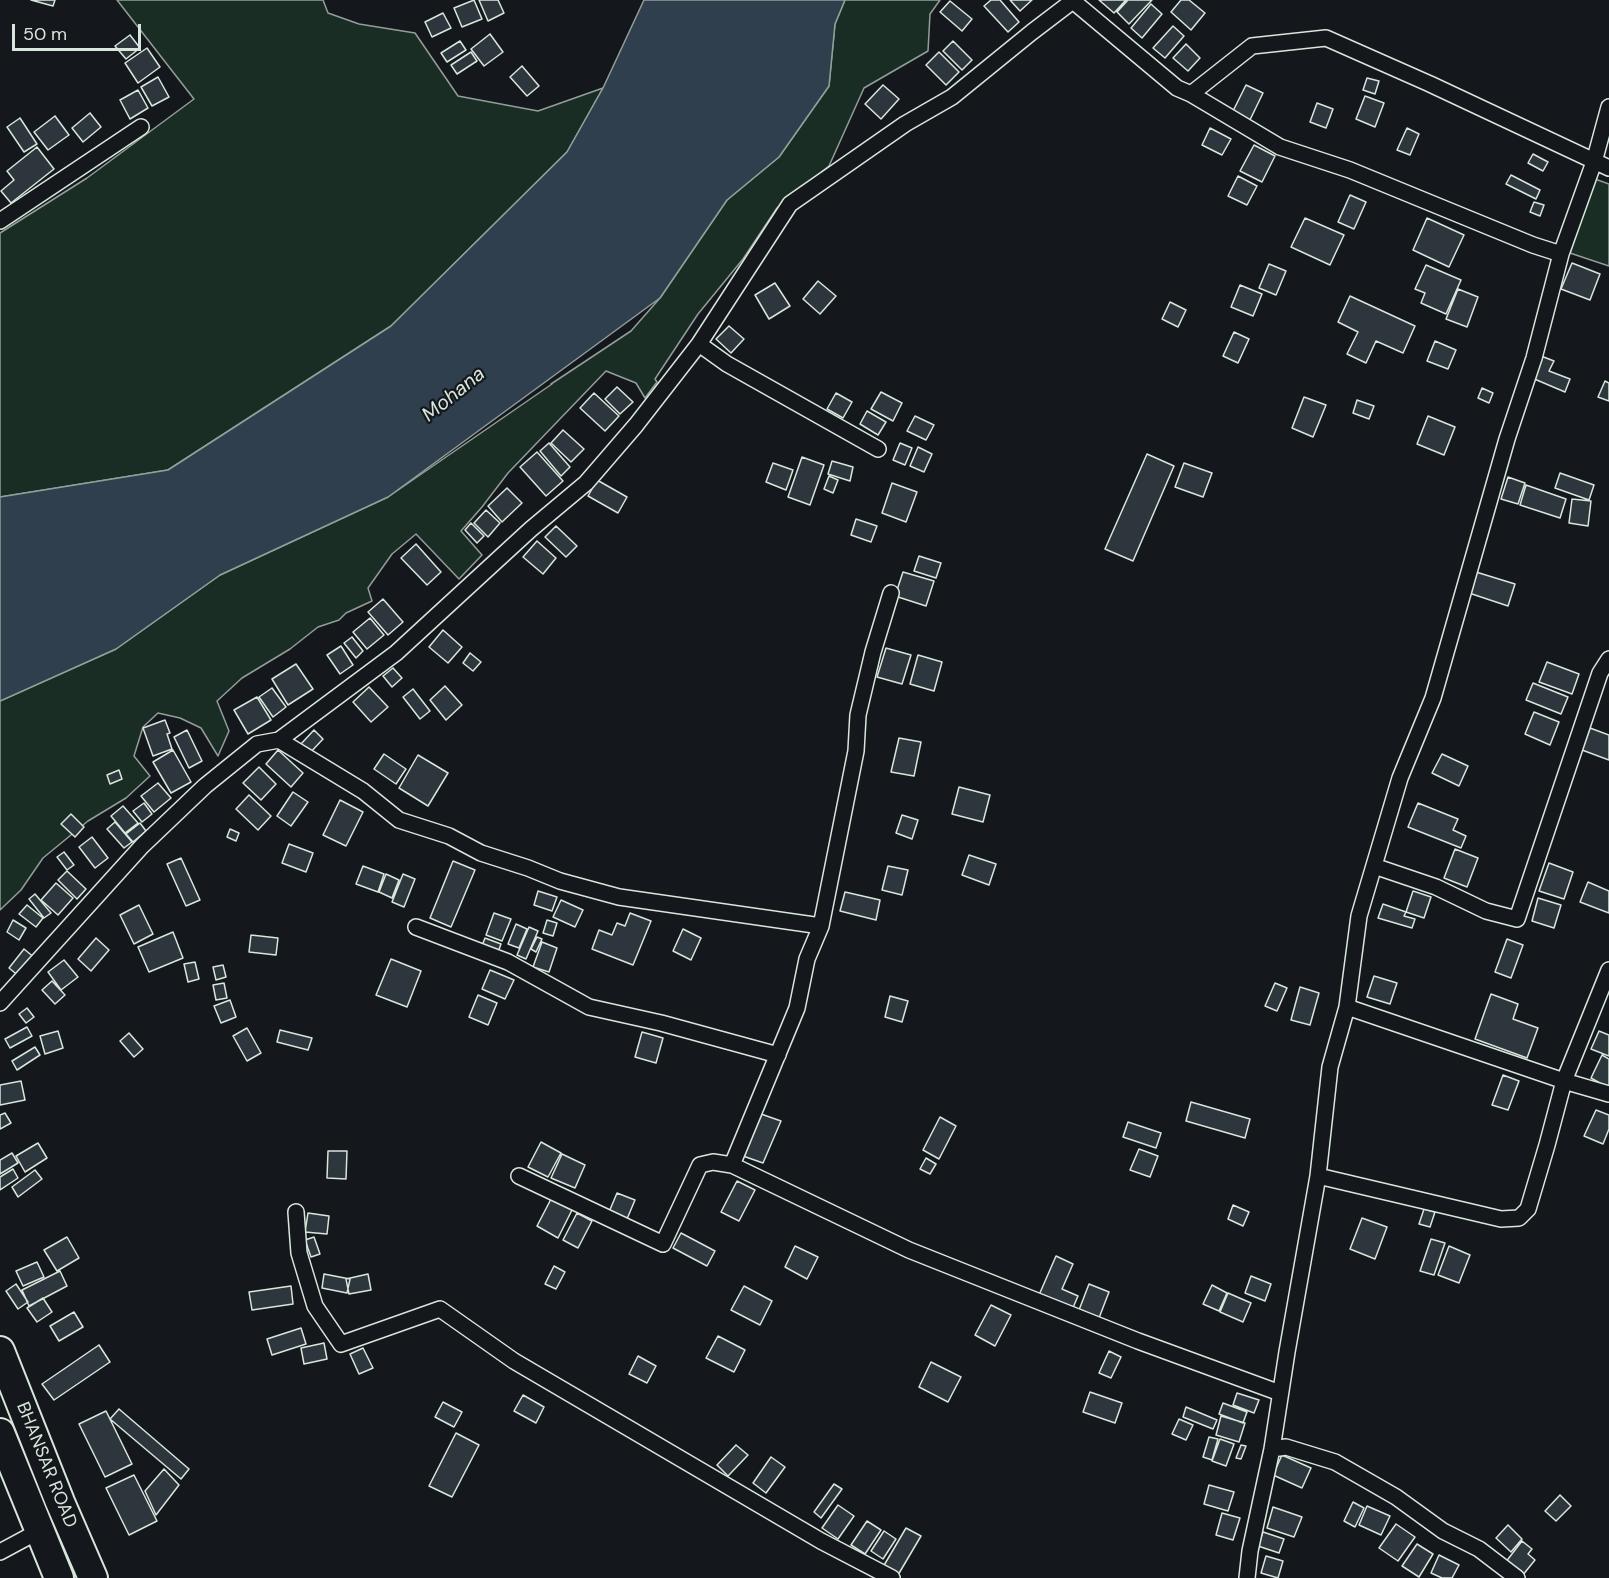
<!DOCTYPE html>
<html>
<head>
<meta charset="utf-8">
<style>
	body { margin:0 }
	#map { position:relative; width:1609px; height:1578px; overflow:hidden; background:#14181c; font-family:"DM Sans",sans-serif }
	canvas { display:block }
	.scale { position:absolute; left:12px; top:24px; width:129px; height:27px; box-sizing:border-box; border:3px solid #d8e6dc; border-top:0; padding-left:8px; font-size:18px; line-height:21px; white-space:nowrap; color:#d8e6dc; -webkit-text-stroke:4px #14181c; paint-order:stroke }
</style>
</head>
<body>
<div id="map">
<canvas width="1609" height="1578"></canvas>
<div class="scale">50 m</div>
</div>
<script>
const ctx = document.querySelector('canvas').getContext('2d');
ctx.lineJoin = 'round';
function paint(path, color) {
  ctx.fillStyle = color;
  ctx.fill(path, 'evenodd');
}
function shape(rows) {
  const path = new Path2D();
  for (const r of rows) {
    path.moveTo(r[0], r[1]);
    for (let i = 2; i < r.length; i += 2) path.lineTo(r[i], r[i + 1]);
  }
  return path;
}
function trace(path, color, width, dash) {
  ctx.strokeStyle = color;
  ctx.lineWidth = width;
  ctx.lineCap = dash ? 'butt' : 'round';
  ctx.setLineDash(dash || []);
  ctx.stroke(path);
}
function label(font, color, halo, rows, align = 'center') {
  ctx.font = font + ' "DM Sans",sans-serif';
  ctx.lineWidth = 4.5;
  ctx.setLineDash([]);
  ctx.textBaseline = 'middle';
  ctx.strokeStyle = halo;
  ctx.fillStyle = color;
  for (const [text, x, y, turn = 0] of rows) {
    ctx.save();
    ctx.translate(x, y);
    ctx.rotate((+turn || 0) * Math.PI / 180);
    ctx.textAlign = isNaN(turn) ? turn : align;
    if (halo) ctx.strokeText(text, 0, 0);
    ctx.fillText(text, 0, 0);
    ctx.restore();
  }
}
const green = shape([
	[117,0,323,0,328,13,359,24,415,33,458,96,538,111,603,88,567,152,391,326,168,470,0,497,0,233,87,178,194,99,117,0],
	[845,0,940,0,930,14,928,51,864,88,829,166,777,208,743,259,698,314,655,379,657,382,645,398,636,383,606,371,508,473,482,507,461,531,482,555,459,579,416,534,392,554,368,588,372,601,346,613,339,620,318,627,290,649,242,678,217,701,229,731,218,756,201,728,180,718,158,713,143,727,134,756,150,776,126,798,88,821,43,858,21,890,0,910,0,701,116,649,220,575,388,497,552,384,551,384,631,331,660,298,727,200,779,157,829,86,835,24,845,0],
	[1595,179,1609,184,1609,266,1570,253,1595,179]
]);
const water = shape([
	[644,0,845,0,835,24,829,86,779,157,727,200,660,298,388,497,220,575,116,649,0,701,0,497,168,470,391,326,567,152,603,88,644,0]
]);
const building = shape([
	[31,0,55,0,53,6,31,0],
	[474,0,482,19,462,27,454,8,474,0],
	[479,0,498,0,504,13,488,21,479,0],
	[991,0,1000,0,1019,22,1008,32,984,6,991,0],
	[1010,0,1032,0,1020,11,1010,0],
	[1099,0,1126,0,1114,13,1099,0],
	[1128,0,1152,0,1129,24,1117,12,1128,0],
	[1181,0,1189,0,1205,13,1191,30,1171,12,1181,0],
	[950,1,972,19,962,31,940,12,950,1],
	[1151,4,1162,14,1142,38,1131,28,1151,4],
	[443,13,451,28,432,37,425,22,443,13],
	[1173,26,1184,36,1165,58,1153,48,1173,26],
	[490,34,503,52,484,66,471,49,490,34],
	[130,35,140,48,126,59,115,46,130,35],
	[460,41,466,50,447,62,441,53,460,41],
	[953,41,972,60,962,70,943,51,953,41],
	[1186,44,1200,58,1188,71,1173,58,1186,44],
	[147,48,160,67,138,83,125,63,147,48],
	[471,52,477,61,457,74,451,65,471,52],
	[939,52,959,72,946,85,926,65,939,52],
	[522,66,539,86,527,96,510,77,522,66],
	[158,77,169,97,152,106,141,87,158,77],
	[1367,78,1379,81,1375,94,1363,90,1367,78],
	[883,85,899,99,881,119,865,104,883,85],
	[1246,85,1263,93,1248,124,1231,115,1246,85],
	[138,90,148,108,130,119,120,100,138,90],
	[1365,96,1384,103,1375,127,1356,119,1365,96],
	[1317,103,1333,109,1326,128,1310,122,1317,103],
	[90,113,101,127,83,142,72,128,90,113],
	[55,116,69,135,48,150,34,132,55,116],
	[20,118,37,144,24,152,7,127,20,118],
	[1210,128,1231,139,1222,155,1202,145,1210,128],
	[1407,128,1419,134,1410,155,1397,150,1407,128],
	[1254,145,1275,156,1262,182,1240,171,1254,145],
	[37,147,54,169,11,203,1,191,14,180,7,171,37,147],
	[1533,154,1548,162,1543,171,1528,163,1533,154],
	[1511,175,1540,190,1536,199,1506,184,1511,175],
	[1238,176,1257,186,1247,205,1228,196,1238,176],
	[1350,195,1366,202,1354,229,1338,222,1350,195],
	[1534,202,1544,205,1540,216,1530,212,1534,202],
	[1305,218,1344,235,1330,265,1291,247,1305,218],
	[1427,218,1464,235,1449,267,1413,250,1427,218],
	[1572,263,1600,274,1590,300,1561,289,1572,263],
	[1269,264,1286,271,1276,295,1259,288,1269,264],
	[1426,265,1461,280,1446,314,1421,303,1425,293,1415,289,1426,265],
	[818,281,836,296,820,314,803,299,818,281],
	[775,283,790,306,769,319,755,295,775,283],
	[1240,285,1262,294,1253,316,1231,307,1240,285],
	[1458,289,1478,297,1467,327,1446,319,1458,289],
	[1350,296,1415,326,1403,353,1376,341,1366,363,1347,354,1358,332,1338,322,1350,296],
	[1170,302,1186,310,1178,327,1162,319,1170,302],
	[729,326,744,339,731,353,716,339,729,326],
	[1234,332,1249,339,1238,363,1223,356,1234,332],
	[1435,341,1456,350,1448,369,1427,361,1435,341],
	[1541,356,1554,361,1549,371,1570,379,1565,392,1532,378,1541,356],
	[1605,381,1609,383,1609,401,1598,397,1605,381],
	[617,387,633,402,620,414,605,399,617,387],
	[1482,388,1493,393,1489,403,1478,398,1482,388],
	[881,392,902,403,893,421,871,409,881,392],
	[594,393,619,416,605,431,580,408,594,393],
	[836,393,852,402,843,418,827,409,836,393],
	[1304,397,1326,405,1313,437,1292,428,1304,397],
	[1357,400,1374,406,1369,419,1353,413,1357,400],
	[867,411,886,422,878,435,860,424,867,411],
	[915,416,934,425,926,440,907,431,915,416],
	[1428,416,1455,427,1444,455,1417,444,1428,416],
	[563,430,584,449,571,462,551,443,563,430],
	[549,443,570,467,561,476,540,451,549,443],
	[900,443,912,448,905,465,893,460,900,443],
	[918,447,932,454,924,472,910,466,918,447],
	[537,452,563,481,546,496,520,467,537,452],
	[1147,454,1174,466,1133,561,1105,549,1147,454],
	[802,457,824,465,810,505,788,497,802,457],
	[832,461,853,467,850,481,828,474,832,461],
	[773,463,793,470,786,490,766,482,773,463],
	[1184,463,1212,473,1203,497,1175,487,1184,463],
	[1560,473,1594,485,1589,500,1555,488,1560,473],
	[829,476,838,480,833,493,824,489,829,476],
	[1508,477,1525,483,1518,504,1501,499,1508,477],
	[597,480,627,497,618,513,588,496,597,480],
	[892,483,917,492,906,522,882,513,892,483],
	[1526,485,1566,499,1560,518,1520,505,1526,485],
	[507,488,522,503,502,522,488,506,507,488],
	[1572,499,1591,501,1588,526,1569,523,1572,499],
	[486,510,500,523,488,537,474,523,486,510],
	[856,519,877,526,871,542,851,535,856,519],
	[471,523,484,536,477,543,465,530,471,523],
	[556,526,577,546,566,557,545,537,556,526],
	[537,541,556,558,543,574,523,557,537,541],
	[416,544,441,572,427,585,401,558,416,544],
	[919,556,941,563,936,578,914,571,919,556],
	[903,572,934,581,926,606,895,596,903,572],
	[1476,572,1515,584,1508,606,1469,593,1476,572],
	[383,599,403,622,388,635,368,612,383,599],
	[370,618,384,635,367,649,353,632,370,618],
	[443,630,462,647,448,663,429,647,443,630],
	[352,637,363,651,356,658,344,643,352,637],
	[341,646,353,665,340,674,327,655,341,646],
	[886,648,911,655,902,684,877,677,886,648],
	[470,653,481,662,473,671,463,663,470,653],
	[918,655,942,662,934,691,910,684,918,655],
	[1547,662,1579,674,1572,694,1539,682,1547,662],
	[296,664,313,689,288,705,272,679,296,664],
	[393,668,402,678,392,687,383,676,393,668],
	[1533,683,1568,697,1561,714,1526,700,1533,683],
	[445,686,462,705,446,720,430,700,445,686],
	[369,687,388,707,371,722,353,702,369,687],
	[272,688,286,707,273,717,259,697,272,688],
	[413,689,430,711,420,719,403,697,413,689],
	[257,697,271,720,248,734,234,710,257,697],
	[1534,712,1559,722,1550,745,1525,734,1534,712],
	[165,720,170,733,167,734,172,749,153,756,143,728,165,720],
	[1590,728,1609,735,1609,760,1582,750,1590,728],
	[187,730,202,761,189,768,174,737,187,730],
	[314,730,323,739,309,754,300,745,314,730],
	[899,738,921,742,914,776,891,772,899,738],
	[173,750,191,782,171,793,153,762,173,750],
	[278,750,303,773,291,787,266,764,278,750],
	[384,754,406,769,396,784,374,769,384,754],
	[1442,754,1468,766,1459,786,1432,773,1442,754],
	[418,755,448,773,428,806,399,788,418,755],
	[259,767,276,784,261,800,243,783,259,767],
	[119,770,122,779,110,784,107,775,119,770],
	[158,783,171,798,154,812,141,796,158,783],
	[959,787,990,795,983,822,952,814,959,787],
	[293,792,308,802,291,826,277,816,293,792],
	[249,795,271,816,258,830,236,809,249,795],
	[340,800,363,812,346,846,323,835,340,800],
	[144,803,152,814,142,822,133,811,144,803],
	[1418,803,1458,819,1453,830,1466,836,1461,848,1408,827,1418,803],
	[123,806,138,823,125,833,111,816,123,806],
	[71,814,84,827,75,837,61,824,71,814],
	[902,815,918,820,912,839,896,833,902,815],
	[115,822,132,842,124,848,107,829,115,822],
	[140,823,146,831,133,842,126,834,140,823],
	[230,829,239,833,236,841,227,837,230,829],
	[92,837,108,858,95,868,79,847,92,837],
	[289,844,313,853,306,872,282,863,289,844],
	[1455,849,1478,858,1467,887,1444,878,1455,849],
	[64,852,74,865,67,870,57,857,64,852],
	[969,855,996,864,989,885,962,875,969,855],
	[181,858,200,900,186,906,167,864,181,858],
	[453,861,475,870,451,927,430,918,453,861],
	[1549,863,1573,872,1564,899,1539,891,1549,863],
	[363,866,384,874,378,892,356,884,363,866],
	[888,866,908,870,902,895,882,890,888,866],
	[67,871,86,889,77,899,58,880,67,871],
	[386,874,399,880,392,898,379,892,386,874],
	[403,874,415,879,404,907,392,902,403,874],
	[1588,882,1609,891,1609,913,1580,902,1588,882],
	[56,883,73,898,58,915,41,900,56,883],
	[538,891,557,897,552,911,534,905,538,891],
	[1413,891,1431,897,1424,918,1406,912,1413,891],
	[845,892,880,900,876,920,840,911,845,892],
	[35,894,51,913,44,918,29,899,35,894],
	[1538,898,1561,905,1554,928,1532,921,1538,898],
	[561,900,583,910,575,927,553,917,561,900],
	[1383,904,1406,912,1404,916,1415,919,1412,928,1378,918,1383,904],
	[27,905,43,918,36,927,19,914,27,905],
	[139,905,153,934,134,944,120,915,139,905],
	[494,913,511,919,502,941,486,935,494,913],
	[630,913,651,921,633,965,592,949,599,930,612,935,617,923,625,926,630,913],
	[13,920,26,928,19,940,7,932,13,920],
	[547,920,557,923,553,936,543,933,547,920],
	[516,924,527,929,519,948,508,944,516,924],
	[529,927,538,931,526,959,517,955,529,927],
	[683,929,701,938,691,960,673,951,683,929],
	[173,932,183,958,149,972,138,947,173,932],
	[251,935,278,938,276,955,249,952,251,935],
	[537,937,542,939,536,952,531,949,537,937],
	[96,938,109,950,91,971,78,959,96,938],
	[485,938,501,944,497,955,481,948,485,938],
	[1507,939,1523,945,1511,978,1495,972,1507,939],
	[542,942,557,948,549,972,533,967,542,942],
	[24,949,35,958,20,977,9,968,24,949],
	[391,959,421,971,407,1007,376,995,391,959],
	[64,960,78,977,61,990,48,972,64,960],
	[195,962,199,979,188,982,184,964,195,962],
	[223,965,226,977,216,980,213,967,223,965],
	[490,970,514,980,505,999,482,989,490,970],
	[1374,976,1397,983,1390,1004,1367,997,1374,976],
	[52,981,65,995,55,1004,42,990,52,981],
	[224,983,227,998,216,1000,213,985,224,983],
	[1275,983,1287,988,1277,1011,1265,1006,1275,983],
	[1300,987,1319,993,1310,1025,1291,1020,1300,987],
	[1491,994,1518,1004,1513,1019,1538,1028,1527,1058,1475,1039,1491,994],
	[478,995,497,1003,488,1025,469,1017,478,995],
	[890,996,908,1001,902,1022,885,1017,890,996],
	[230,1000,236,1017,221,1023,214,1006,230,1000],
	[27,1008,34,1017,26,1023,19,1014,27,1008],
	[27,1027,32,1036,10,1048,5,1039,27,1027],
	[247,1028,261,1053,247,1061,233,1036,247,1028],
	[280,1030,312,1038,308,1050,277,1042,280,1030],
	[58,1031,63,1048,45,1054,40,1036,58,1031],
	[1599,1031,1609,1035,1609,1056,1591,1049,1599,1031],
	[642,1032,663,1038,656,1063,635,1057,642,1032],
	[129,1033,143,1049,134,1057,120,1041,129,1033],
	[35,1047,40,1055,17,1070,12,1061,35,1047],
	[1602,1055,1609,1059,1609,1088,1591,1078,1602,1055],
	[1503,1075,1519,1081,1508,1110,1492,1105,1503,1075],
	[21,1081,25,1100,0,1105,0,1085,21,1081],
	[1191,1102,1250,1119,1245,1138,1186,1121,1191,1102],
	[1596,1110,1609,1115,1609,1129,1603,1144,1584,1136,1596,1110],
	[5,1113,11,1123,0,1129,0,1115,5,1113],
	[761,1114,781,1121,763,1163,743,1156,761,1114],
	[940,1117,956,1126,939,1159,923,1150,940,1117],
	[1128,1122,1161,1133,1156,1148,1123,1137,1128,1122],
	[541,1142,561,1153,548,1177,528,1167,541,1142],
	[38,1143,47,1158,25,1172,16,1156,38,1143],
	[1139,1149,1158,1156,1150,1177,1130,1170,1139,1149],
	[328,1151,347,1151,346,1179,327,1178,328,1151],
	[12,1153,18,1163,0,1174,0,1160,12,1153],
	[562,1154,585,1165,575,1188,551,1178,562,1154],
	[926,1158,936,1164,930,1174,920,1169,926,1158],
	[13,1169,18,1178,0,1190,0,1177,13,1169],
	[35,1170,42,1179,18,1197,12,1187,35,1170],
	[737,1181,755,1190,739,1221,721,1212,737,1181],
	[617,1193,635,1200,627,1219,609,1212,617,1193],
	[551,1199,572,1210,558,1238,537,1226,551,1199],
	[1233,1205,1249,1212,1243,1226,1228,1219,1233,1205],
	[1424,1209,1435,1212,1430,1227,1419,1224,1424,1209],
	[308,1213,329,1216,327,1234,305,1232,308,1213],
	[577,1213,592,1221,578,1248,563,1240,577,1213],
	[1362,1218,1387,1227,1375,1259,1350,1249,1362,1218],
	[681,1233,715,1251,707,1266,673,1248,681,1233],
	[67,1237,79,1258,57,1271,44,1250,67,1237],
	[314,1237,320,1254,311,1257,305,1240,314,1237],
	[1431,1239,1445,1243,1434,1275,1420,1271,1431,1239],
	[795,1246,818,1257,807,1279,785,1267,795,1246],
	[1449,1246,1470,1255,1459,1283,1438,1275,1449,1246],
	[1056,1256,1073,1264,1062,1289,1078,1296,1072,1310,1039,1295,1056,1256],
	[37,1262,44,1277,23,1286,16,1271,37,1262],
	[554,1266,565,1272,556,1289,545,1284,554,1266],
	[60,1271,67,1286,29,1306,22,1290,60,1271],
	[324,1274,350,1279,347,1293,322,1288,324,1274],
	[368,1274,371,1290,349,1294,346,1279,368,1274],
	[1251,1276,1271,1284,1265,1301,1245,1293,1251,1276],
	[16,1284,28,1302,18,1309,6,1291,16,1284],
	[1089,1284,1109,1292,1099,1318,1079,1310,1089,1284],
	[1212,1285,1227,1293,1219,1311,1203,1304,1212,1285],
	[291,1286,293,1304,252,1310,249,1292,291,1286],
	[744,1286,772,1301,760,1325,731,1310,744,1286],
	[1228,1293,1251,1303,1243,1322,1220,1312,1228,1293],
	[43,1298,52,1312,37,1322,27,1308,43,1298],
	[991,1305,1011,1315,995,1346,975,1335,991,1305],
	[74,1312,83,1327,59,1341,50,1326,74,1312],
	[301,1328,306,1344,272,1355,267,1339,301,1328],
	[718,1336,745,1350,734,1372,706,1358,718,1336],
	[324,1343,327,1359,304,1364,301,1348,324,1343],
	[99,1345,110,1362,54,1400,42,1384,99,1345],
	[363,1348,373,1368,359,1374,350,1354,363,1348],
	[1109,1351,1121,1357,1111,1378,1099,1373,1109,1351],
	[638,1356,656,1366,647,1383,629,1374,638,1356],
	[931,1362,961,1377,948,1402,919,1387,931,1362],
	[1090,1392,1122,1403,1115,1423,1083,1412,1090,1392],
	[1237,1393,1259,1400,1254,1413,1233,1405,1237,1393],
	[523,1395,544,1407,536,1423,514,1411,523,1395],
	[443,1402,462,1412,454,1427,435,1417,443,1402],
	[1223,1403,1247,1412,1243,1423,1219,1414,1223,1403],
	[1186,1407,1217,1420,1213,1429,1183,1417,1186,1407],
	[119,1409,189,1469,181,1479,110,1419,119,1409],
	[106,1411,132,1464,105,1477,79,1424,106,1411],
	[1221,1416,1245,1423,1239,1442,1216,1435,1221,1416],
	[1179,1419,1193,1425,1186,1440,1172,1434,1179,1419],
	[456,1433,479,1445,452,1497,429,1486,456,1433],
	[1209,1437,1218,1439,1212,1460,1203,1457,1209,1437],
	[1220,1439,1234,1444,1226,1466,1212,1461,1220,1439],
	[736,1445,748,1455,728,1476,717,1465,736,1445],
	[1241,1445,1246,1446,1241,1459,1236,1458,1241,1445],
	[1282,1455,1311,1468,1302,1488,1273,1475,1282,1455],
	[771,1457,785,1467,766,1493,753,1483,771,1457],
	[164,1469,179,1485,156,1515,145,1491,164,1469],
	[134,1475,157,1521,129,1535,106,1488,134,1475],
	[834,1484,842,1489,821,1518,814,1512,834,1484],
	[1209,1485,1234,1492,1228,1511,1204,1504,1209,1485],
	[1560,1495,1571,1506,1556,1521,1545,1511,1560,1495],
	[1353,1502,1364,1508,1355,1527,1344,1521,1353,1502],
	[838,1505,854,1516,838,1539,822,1528,838,1505],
	[1367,1506,1390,1516,1381,1535,1359,1525,1367,1506],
	[1273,1507,1302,1517,1294,1537,1267,1528,1273,1507],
	[1222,1513,1240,1518,1233,1540,1216,1535,1222,1513],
	[867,1521,881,1530,865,1554,851,1545,867,1521],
	[1396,1524,1415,1537,1398,1561,1379,1548,1396,1524],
	[1508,1525,1522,1539,1511,1552,1496,1538,1508,1525],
	[906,1528,921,1536,898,1575,883,1567,906,1528],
	[884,1531,896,1539,883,1559,871,1551,884,1531],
	[1263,1532,1284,1539,1279,1553,1258,1546,1263,1532],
	[1522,1541,1532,1549,1528,1554,1535,1560,1522,1576,1505,1563,1522,1541],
	[1417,1544,1433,1554,1419,1577,1402,1566,1417,1544],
	[1439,1555,1459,1565,1452,1578,1442,1578,1431,1573,1439,1555],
	[1266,1556,1283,1561,1278,1578,1261,1573,1266,1556]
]);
const street = shape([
	[1073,1,1177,88,1191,94,1252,46,1326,38,1430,84,1609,168],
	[1191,94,1280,147,1350,170,1533,245,1561,254],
	[0,221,141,127],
	[699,344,727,364,878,449],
	[891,593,873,652,858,715,856,751,821,926,807,959,797,1008,732,1165,909,1250,1138,1341,1280,1393],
	[279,740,363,791,399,820,449,836,481,853,528,868,560,881,619,897,821,926],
	[1374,866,1436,887,1486,911,1517,919,1600,673,1609,659],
	[416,927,508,962,589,1007,661,1023,778,1055],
	[0,1003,142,846,205,786,257,744,279,740,396,653,531,529,586,483,636,425,699,344,790,204,905,124,952,97,1032,32,1074,0],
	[1347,1007,1564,1081,1609,1094],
	[519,1176,663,1244,700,1165,713,1162,732,1165],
	[1318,1176,1501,1219,1519,1218,1528,1209,1547,1145,1564,1081,1609,970],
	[296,1212,299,1253,315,1306,341,1344,440,1309,514,1361,821,1541,892,1578],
	[1272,1449,1286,1447,1335,1462,1396,1497,1443,1531,1479,1549,1517,1578],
	[0,1552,39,1531],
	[1247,1578,1250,1551,1272,1449,1287,1352,1318,1176,1330,1067,1347,1007,1359,916,1400,778,1433,698,1507,439,1534,358,1561,254,1594,162,1609,107]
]);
const highway = shape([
	[0,1351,60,1502,93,1578],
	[0,1433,59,1578]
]);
const streetNames = [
	["BHANSAR ROAD",46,1465,68]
];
const waterNames = [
	["Mohana",454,395,-39]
];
paint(green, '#1a2d24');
trace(green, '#939e99', 1.5);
paint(water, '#2f3f4d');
trace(water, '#939e99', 1.5);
paint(building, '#2c363c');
trace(building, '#d8e6dc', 1.5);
trace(street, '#d8e6dc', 18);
trace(highway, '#d8e6dc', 32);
trace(street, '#14181c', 15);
trace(highway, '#14181c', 28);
label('18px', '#d8e6dc', '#14181c', streetNames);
label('italic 20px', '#d8e6dc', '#14181c', waterNames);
</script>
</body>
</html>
